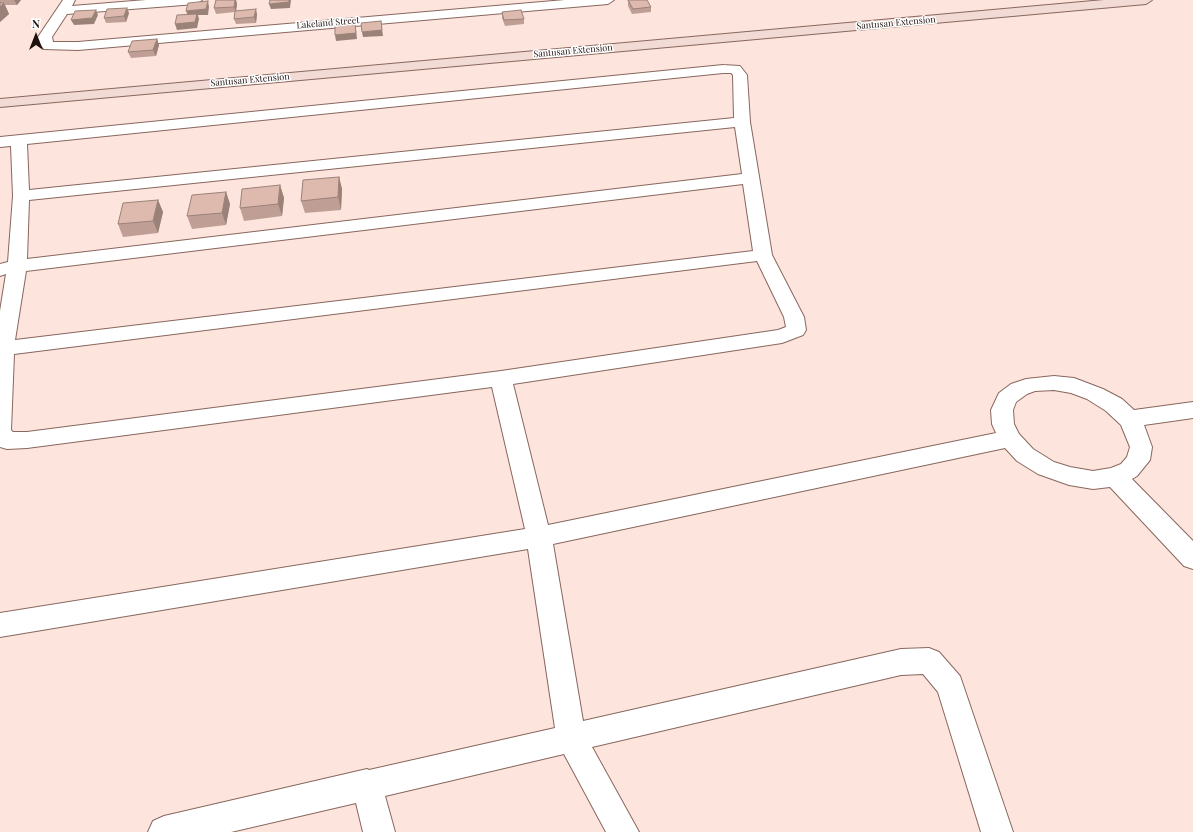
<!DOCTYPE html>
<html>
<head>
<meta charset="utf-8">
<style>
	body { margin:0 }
	#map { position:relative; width:1193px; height:832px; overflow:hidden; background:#fde5de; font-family:"Playfair Display",serif }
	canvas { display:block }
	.north { position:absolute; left:16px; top:16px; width:40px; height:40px; -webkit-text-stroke:3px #fff; paint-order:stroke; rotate:0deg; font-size:11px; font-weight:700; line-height:16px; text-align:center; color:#1f120e }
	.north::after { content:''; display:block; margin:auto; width:14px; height:18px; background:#1f120e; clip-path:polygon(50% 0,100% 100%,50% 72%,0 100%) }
</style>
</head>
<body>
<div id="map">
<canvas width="1193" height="832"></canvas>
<div class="north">N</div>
</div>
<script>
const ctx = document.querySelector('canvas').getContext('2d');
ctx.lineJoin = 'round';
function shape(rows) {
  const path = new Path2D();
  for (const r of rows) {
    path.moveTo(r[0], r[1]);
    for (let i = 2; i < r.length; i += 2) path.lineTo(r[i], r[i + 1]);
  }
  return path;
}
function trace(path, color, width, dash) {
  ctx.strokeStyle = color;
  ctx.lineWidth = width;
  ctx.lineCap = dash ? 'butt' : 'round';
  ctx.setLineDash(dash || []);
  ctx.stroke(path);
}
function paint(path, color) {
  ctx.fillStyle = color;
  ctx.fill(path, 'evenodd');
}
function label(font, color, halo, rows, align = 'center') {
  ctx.font = font + ' "Playfair Display",serif';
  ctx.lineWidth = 3;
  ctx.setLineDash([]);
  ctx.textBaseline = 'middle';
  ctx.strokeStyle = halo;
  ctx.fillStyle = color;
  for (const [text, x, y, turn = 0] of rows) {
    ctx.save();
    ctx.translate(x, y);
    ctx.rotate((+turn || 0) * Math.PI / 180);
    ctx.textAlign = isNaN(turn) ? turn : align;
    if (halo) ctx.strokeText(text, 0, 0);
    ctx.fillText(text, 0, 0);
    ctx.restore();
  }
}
const street = shape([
	[63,0,75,0,72,6,146,0,202,0,196,4,67,14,52,37,53,42,78,42,565,0,614,0,608,4,78,50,44,49,38,42,38,37,63,0],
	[723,65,740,66,747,75,750,122,772,255,804,317,806,330,803,335,782,343,513,384,548,525,996,433,992,424,991,410,999,393,1011,384,1026,379,1054,376,1074,378,1103,389,1122,399,1134,410,1193,402,1193,418,1144,425,1152,447,1150,460,1137,476,1132,479,1193,541,1193,569,1184,566,1110,487,1093,489,1069,485,1038,474,1017,461,1005,448,553,544,583,721,901,649,929,648,939,652,960,676,1013,832,981,832,938,692,923,674,901,675,592,747,639,832,606,832,564,754,385,796,395,832,363,832,356,803,231,832,148,832,153,821,164,816,367,769,369,770,555,728,528,549,0,637,0,613,525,529,492,387,27,448,7,449,0,447,0,311,6,274,0,276,0,264,8,262,13,196,11,146,0,147,0,137,723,65],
	[723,73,731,73,733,75,734,118,29,190,27,144,723,73],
	[735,127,742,174,27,259,29,200,735,127],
	[743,184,753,251,15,340,26,271,743,184],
	[757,261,784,317,786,327,778,330,501,371,27,432,13,432,11,430,14,354,757,261],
	[1054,390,1071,393,1087,399,1106,411,1121,425,1130,447,1127,457,1121,464,1111,468,1093,471,1070,467,1054,462,1033,449,1019,434,1014,424,1013,410,1016,402,1027,394,1035,391,1054,390]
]);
const secondary = shape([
	[1104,0,1152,0,1146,4,0,107,0,99,1104,0]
]);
const wall = shape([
	[0,0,21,0,17,5,5,5,9,14,0,22],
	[216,0,236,0,237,4,236,11,257,14,256,23,236,24,234,19,235,12,216,14,214,8],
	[628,0,651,7,651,12,632,14,628,6],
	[502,12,524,19,524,24,505,26,502,18],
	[129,13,126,22,106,23,104,18],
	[157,39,159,45,156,56,131,58,128,52],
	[339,177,342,189,341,210,305,213,301,201],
	[280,185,284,198,282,216,244,221,240,208],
	[226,192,230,204,226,225,192,229,187,216],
	[158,200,163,212,158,233,123,237,118,224]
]);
const shadedWall = shape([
	[14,0,21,0,17,5],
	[235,0,236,0,237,4,236,12,234,7],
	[289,0,291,0,290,8,271,9,269,4],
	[208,1,209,7,208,15,198,15,199,19,197,28,177,30,175,24,188,16,186,11],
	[4,3,9,14,0,22,0,7],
	[127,8,129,13,126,22,124,16],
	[256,9,257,14,256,23,254,17],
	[96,10,98,15,94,24,74,25,71,20],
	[381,21,383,36,363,37,362,32],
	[355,24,356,30,357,39,336,41,335,35],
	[157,39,159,45,156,56,153,50],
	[339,177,342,189,341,210,338,197],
	[280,185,284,198,282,216,278,204],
	[226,192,230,204,226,225,222,213],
	[158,200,163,212,158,233,153,221]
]);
const building = shape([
	[216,0,235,0,234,7,214,8,216,0],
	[270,0,289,0,289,2,269,4,270,0],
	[628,0,647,0,651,7,633,9,628,0],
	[208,1,206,9,186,11,188,3,208,1],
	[0,3,4,3,0,7,0,3],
	[127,8,124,16,104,18,107,9,127,8],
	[256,9,254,17,234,19,235,11,256,9],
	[96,10,92,18,71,20,75,11,96,10],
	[521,10,524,19,504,20,502,12,521,10],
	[197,14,195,22,175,24,177,15,197,14],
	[381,21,382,30,362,32,361,23,381,21],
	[355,24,356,33,335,35,335,26,355,24],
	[157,39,153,50,128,52,132,41,157,39],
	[339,177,338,197,301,201,303,180,339,177],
	[280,185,278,204,240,208,242,189,280,185],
	[226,192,222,213,187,216,192,195,226,192],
	[158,200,153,221,118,224,123,203,158,200]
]);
const farStreetnames = [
	["Lakeland Street",328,23,-5],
	["Santusan Extension",896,23,-5],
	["Santusan Extension",573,51,-5],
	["Santusan Extension",250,80,-5]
];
trace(street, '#88675d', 2);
trace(secondary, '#88675d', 2);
paint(street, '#fff');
paint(secondary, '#f2dbd4');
paint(wall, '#bf9f95');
paint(shadedWall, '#9b8279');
paint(building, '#deb9ad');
trace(building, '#9b8279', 1);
label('9px', '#1f120e', '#fff', farStreetnames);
</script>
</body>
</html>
